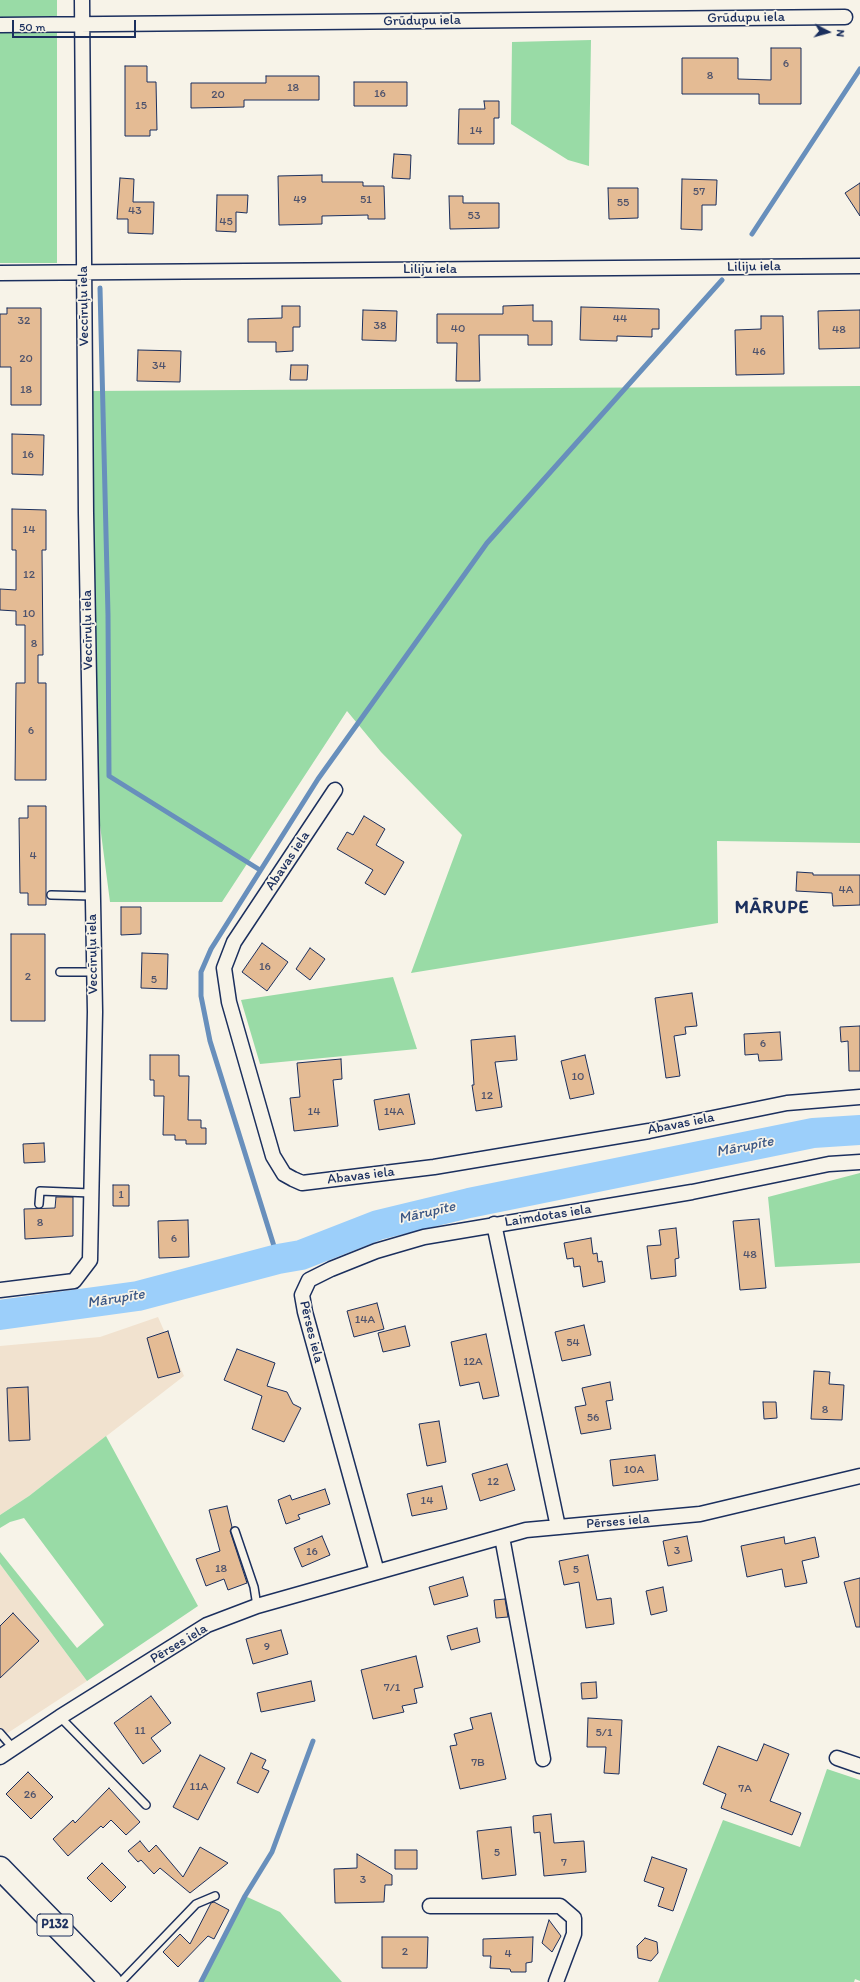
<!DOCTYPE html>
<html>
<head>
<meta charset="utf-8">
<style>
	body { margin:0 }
	#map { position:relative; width:860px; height:1982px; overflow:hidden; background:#f7f3e8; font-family:Itim,sans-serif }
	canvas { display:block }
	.north { position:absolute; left:808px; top:12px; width:40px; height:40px; -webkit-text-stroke:3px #f7f3e8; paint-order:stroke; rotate:96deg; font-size:11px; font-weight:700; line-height:16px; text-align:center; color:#1b2f5e }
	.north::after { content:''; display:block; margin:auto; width:14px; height:18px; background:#1b2f5e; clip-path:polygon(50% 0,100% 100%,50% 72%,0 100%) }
	.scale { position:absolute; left:12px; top:20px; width:124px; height:18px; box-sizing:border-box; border:2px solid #1b2f5e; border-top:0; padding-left:5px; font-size:12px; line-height:14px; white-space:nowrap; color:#1b2f5e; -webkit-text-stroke:3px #f7f3e8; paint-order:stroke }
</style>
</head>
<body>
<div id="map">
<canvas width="860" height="1982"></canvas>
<div class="north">N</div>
<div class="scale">50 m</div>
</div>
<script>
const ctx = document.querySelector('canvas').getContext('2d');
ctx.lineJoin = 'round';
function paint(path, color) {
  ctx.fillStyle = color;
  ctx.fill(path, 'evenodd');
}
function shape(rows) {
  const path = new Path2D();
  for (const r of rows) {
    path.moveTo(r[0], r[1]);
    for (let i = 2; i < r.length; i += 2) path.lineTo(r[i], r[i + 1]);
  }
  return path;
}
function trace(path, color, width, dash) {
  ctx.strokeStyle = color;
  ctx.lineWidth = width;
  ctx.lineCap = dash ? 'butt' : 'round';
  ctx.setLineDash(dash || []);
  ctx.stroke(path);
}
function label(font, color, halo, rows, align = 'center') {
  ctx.font = font + ' Itim,sans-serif';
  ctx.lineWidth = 3.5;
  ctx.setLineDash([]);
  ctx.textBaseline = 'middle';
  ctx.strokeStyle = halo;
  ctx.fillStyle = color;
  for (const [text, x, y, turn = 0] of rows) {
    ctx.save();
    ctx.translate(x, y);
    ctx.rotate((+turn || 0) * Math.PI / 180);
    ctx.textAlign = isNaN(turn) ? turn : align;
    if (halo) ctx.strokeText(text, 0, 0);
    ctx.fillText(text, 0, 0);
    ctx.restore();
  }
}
const built = shape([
	[158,1317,184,1376,29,1496,0,1515,0,1346,100,1337],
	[0,1564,87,1681,0,1738]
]);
const green = shape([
	[0,0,57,0,57,263,0,263],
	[591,40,589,166,568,160,511,124,512,42],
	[860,386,860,843,717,841,718,923,411,973,462,835,381,752,347,711,222,902,110,902,95,787,93,391],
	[393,977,417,1049,260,1064,241,1000],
	[860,1173,860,1263,775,1267,768,1197],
	[106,1436,198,1606,87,1681,0,1564,0,1552,77,1648,104,1625,24,1518,10,1522,0,1528,0,1515,29,1496],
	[827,1769,860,1780,860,1981,855,1979,854,1982,658,1982,723,1820,800,1847],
	[245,1896,280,1912,342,1982,201,1982]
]);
const stream = shape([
	[752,234,860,69],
	[100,288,108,615,109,776,260,870],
	[278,1259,210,1041,201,996,201,972,211,949,318,779,487,543,722,280],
	[201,1982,245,1896,272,1852,313,1741]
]);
const river = shape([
	[0,1315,138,1296,278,1259,301,1255,378,1225,469,1203,813,1133,860,1130]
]);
const building = shape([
	[771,48,801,48,801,104,759,104,759,94,682,94,682,58,738,58,738,79,771,80,771,48],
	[125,66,147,66,147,82,156,82,157,130,150,130,150,136,125,136,125,66],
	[266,76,319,76,319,100,244,100,244,107,191,108,191,83,266,83,266,76],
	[354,82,407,82,407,106,354,106,354,82],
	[484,101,499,101,499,118,494,118,494,144,458,144,459,109,485,109,484,101],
	[394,154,411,155,410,179,392,178,394,154],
	[322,175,322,182,363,182,363,186,384,186,385,219,368,219,368,215,322,216,322,224,279,225,278,176,322,175],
	[120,178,134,179,133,202,154,202,153,234,128,233,128,219,117,219,120,178],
	[682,179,717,180,716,205,702,205,702,230,681,229,682,179],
	[860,183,860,216,845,193,860,183],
	[608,188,638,188,638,218,609,219,608,188],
	[217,195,248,195,247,213,236,212,236,232,216,231,217,195],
	[449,196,463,196,463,203,499,203,499,228,450,229,449,196],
	[533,305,533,321,552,321,552,345,528,345,528,335,479,335,480,381,456,381,457,343,437,343,437,314,503,314,503,306,533,305],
	[282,306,300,306,300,327,293,327,293,351,276,352,276,342,248,342,248,319,282,318,282,306],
	[581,307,659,309,659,329,652,329,652,337,617,336,617,341,580,340,581,307],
	[7,308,41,308,41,405,11,405,11,367,0,367,0,314,7,314,7,308],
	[363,310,397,311,396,341,362,340,363,310],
	[860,310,860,348,819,349,818,311,860,310],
	[761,316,783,316,784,374,736,375,735,330,761,329,761,316],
	[138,350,181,351,180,382,137,381,138,350],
	[291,365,308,365,307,380,290,380,291,365],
	[12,434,44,435,43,475,12,474,12,434],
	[12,509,46,510,46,550,42,550,43,655,38,655,38,683,46,683,46,780,15,780,16,683,25,683,25,625,16,625,16,611,0,610,0,589,16,590,16,550,12,550,12,509],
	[28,806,46,806,46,905,28,905,28,893,20,893,19,818,28,818,28,806],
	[364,816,385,829,376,845,404,862,385,895,365,883,373,870,337,849,347,832,353,835,364,816],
	[797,872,813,873,813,875,860,875,860,905,833,906,832,893,796,891,797,872],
	[121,907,141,907,141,934,121,935,121,907],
	[11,934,45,934,45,1021,11,1021,11,934],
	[262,943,288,962,267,991,242,972,262,943],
	[310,948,325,959,310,980,296,969,310,948],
	[142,953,168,954,167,989,141,988,142,953],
	[692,993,697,1026,685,1027,686,1034,674,1036,680,1076,666,1078,655,998,692,993],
	[860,1026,860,1071,849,1071,848,1041,841,1042,840,1027,860,1026],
	[780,1032,782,1060,759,1061,758,1054,745,1055,744,1034,780,1032],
	[515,1036,517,1060,495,1062,502,1107,476,1111,472,1085,474,1085,471,1040,515,1036],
	[150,1055,179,1055,179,1076,189,1076,188,1120,201,1120,201,1128,206,1128,206,1144,186,1144,186,1140,175,1140,175,1135,163,1135,164,1096,154,1096,154,1080,150,1080,150,1055],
	[585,1055,594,1094,570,1099,561,1061,585,1055],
	[341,1059,342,1079,333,1080,338,1126,294,1131,290,1098,300,1097,297,1063,341,1059],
	[409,1094,415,1124,379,1130,374,1100,409,1094],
	[44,1143,45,1162,24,1163,23,1144,44,1143],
	[113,1185,129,1185,129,1206,113,1206,113,1185],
	[56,1197,73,1197,73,1236,25,1239,24,1209,55,1208,56,1197],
	[759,1219,766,1288,740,1290,733,1221,759,1219],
	[188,1220,189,1257,159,1258,158,1221,188,1220],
	[676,1228,679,1258,675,1259,676,1276,651,1279,647,1246,661,1245,659,1230,676,1228],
	[591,1238,593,1254,597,1253,598,1262,602,1261,605,1282,583,1287,580,1266,574,1267,573,1258,567,1259,564,1243,591,1238],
	[377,1303,384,1329,354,1337,347,1311,377,1303],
	[584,1325,591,1355,562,1361,555,1332,584,1325],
	[405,1326,410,1346,383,1352,378,1333,405,1326],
	[168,1331,180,1372,158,1378,147,1338,168,1331],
	[486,1334,499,1396,483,1399,479,1382,460,1386,451,1342,486,1334],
	[237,1349,275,1363,267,1386,287,1392,293,1404,301,1408,284,1442,252,1429,262,1396,224,1380,237,1349],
	[814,1371,830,1372,829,1384,844,1385,842,1420,811,1419,814,1371],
	[610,1382,613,1400,606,1401,611,1429,581,1434,575,1407,586,1405,582,1388,610,1382],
	[28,1387,30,1440,9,1441,7,1388,28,1387],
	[763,1402,776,1402,777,1418,764,1419,763,1402],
	[439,1421,446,1462,427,1466,419,1424,439,1421],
	[655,1455,658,1480,613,1486,610,1460,655,1455],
	[507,1464,515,1490,480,1501,472,1474,507,1464],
	[442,1486,447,1509,412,1516,407,1494,442,1486],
	[325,1489,330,1504,298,1515,300,1519,286,1524,278,1500,290,1495,292,1500,325,1489],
	[227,1506,232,1527,230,1531,247,1583,228,1590,224,1579,206,1586,196,1559,220,1551,209,1510,227,1506],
	[322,1536,330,1555,302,1567,294,1548,322,1536],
	[687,1536,692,1561,668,1566,663,1541,687,1536],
	[784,1537,785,1544,815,1537,819,1557,802,1561,807,1583,785,1587,782,1569,747,1577,741,1546,784,1537],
	[588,1555,597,1600,611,1598,614,1624,586,1628,579,1582,564,1585,559,1561,588,1555],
	[463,1577,468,1596,434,1605,429,1587,463,1577],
	[860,1578,860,1627,856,1627,844,1582,860,1578],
	[663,1587,667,1611,651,1615,646,1591,663,1587],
	[505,1599,508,1617,496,1618,494,1600,505,1599],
	[13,1613,39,1641,0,1678,0,1626,13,1613],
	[477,1628,480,1642,451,1650,447,1636,477,1628],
	[281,1630,288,1654,253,1664,246,1639,281,1630],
	[416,1656,423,1687,414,1689,417,1703,402,1706,404,1712,373,1719,361,1670,416,1656],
	[311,1681,315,1701,261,1712,257,1693,311,1681],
	[596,1682,597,1698,582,1699,581,1683,596,1682],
	[151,1696,171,1723,151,1738,161,1751,143,1764,114,1723,151,1696],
	[491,1713,506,1779,460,1789,450,1746,457,1745,454,1734,473,1729,470,1718,491,1713],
	[588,1718,622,1720,619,1774,604,1773,606,1747,587,1747,588,1718],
	[764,1744,789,1754,770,1801,801,1813,792,1835,721,1808,726,1794,703,1784,718,1746,757,1761,764,1744],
	[251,1753,266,1760,262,1768,269,1771,258,1793,237,1783,251,1753],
	[200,1755,225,1768,198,1820,173,1807,200,1755],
	[28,1772,53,1797,31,1819,6,1794,28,1772],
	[109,1788,140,1822,126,1835,111,1820,103,1828,101,1826,68,1856,53,1839,73,1820,75,1823,109,1788],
	[551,1814,554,1843,584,1841,586,1872,544,1876,540,1832,534,1833,533,1816,551,1814],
	[511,1827,516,1875,482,1879,477,1831,511,1827],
	[140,1841,149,1852,156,1845,183,1877,200,1847,228,1863,190,1893,160,1868,154,1874,141,1860,138,1862,128,1851,140,1841],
	[395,1850,417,1850,417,1869,395,1869,395,1850],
	[357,1854,392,1875,392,1885,385,1885,384,1902,335,1903,334,1869,357,1868,357,1854],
	[652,1857,687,1869,673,1911,658,1906,664,1888,644,1881,652,1857],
	[102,1863,126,1887,111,1902,87,1878,102,1863],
	[214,1902,229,1910,214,1939,208,1936,178,1967,163,1952,180,1934,190,1944,211,1903,214,1902],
	[549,1920,561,1936,552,1952,542,1943,549,1920],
	[382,1937,428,1937,427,1968,382,1968,382,1937],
	[533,1937,532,1962,526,1963,526,1972,511,1972,510,1969,490,1968,491,1956,483,1956,483,1939,533,1937],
	[645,1938,657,1942,658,1953,651,1961,638,1958,637,1946,645,1938]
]);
const lane = shape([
	[51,895,92,896],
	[60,972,94,972],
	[39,1204,40,1191,91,1193],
	[235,1531,254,1587,257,1606],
	[60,1717,146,1805],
	[0,1733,13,1748],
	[121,1982,196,1904,215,1896]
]);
const street = shape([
	[0,25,845,17],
	[0,273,860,266],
	[335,790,234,942,224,968,229,1002,273,1156,284,1174,293,1179,302,1183,434,1167,649,1131,787,1103,860,1097],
	[494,1224,558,1527],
	[0,1290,74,1281,90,1260,95,1012,86,513,82,0],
	[502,1537,543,1759],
	[377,1572,305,1312,302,1295,309,1280,331,1269,376,1251,424,1237,692,1192,829,1164,860,1162],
	[0,1757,60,1717,207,1625,257,1606,526,1530,700,1514,860,1476],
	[837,1758,860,1766],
	[430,1906,560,1906,574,1918,574,1934,556,1982]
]);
const primary = shape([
	[0,1868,111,1982]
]);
const numberNames = [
	["6",786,64],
	["8",710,76],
	["18",293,88],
	["16",380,94],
	["20",218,95],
	["15",141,106],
	["14",476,131],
	["57",699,192],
	["49",300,200],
	["51",366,200],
	["55",623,203],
	["43",135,211],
	["53",474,216],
	["45",226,222],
	["44",620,319],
	["32",24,321],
	["38",380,326],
	["40",458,329],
	["48",839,330],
	["46",759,352],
	["20",26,359],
	["34",159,366],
	["18",26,390],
	["16",28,455],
	["14",29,530],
	["12",29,575],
	["10",29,614],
	["8",34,644],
	["6",31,731],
	["4",33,856],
	["4A",846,890],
	["16",265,967],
	["2",28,977],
	["5",154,980],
	["6",763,1044],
	["10",578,1077],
	["12",487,1096],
	["14",314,1112],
	["14A",394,1112],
	["1",121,1195],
	["8",40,1223],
	["6",174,1239],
	["48",750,1255],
	["14A",365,1320],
	["54",573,1343],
	["12A",473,1362],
	["8",825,1410],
	["56",593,1418],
	["10A",634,1470],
	["12",493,1482],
	["14",427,1501],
	["3",677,1551],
	["16",312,1552],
	["18",221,1569],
	["5",576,1570],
	["9",267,1647],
	["7/1",392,1688],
	["11",140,1731],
	["5/1",604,1733],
	["7B",478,1763],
	["11A",199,1787],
	["7A",745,1789],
	["26",30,1795],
	["5",497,1853],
	["7",564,1863],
	["3",363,1880],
	["2",405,1952],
	["4",508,1954]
];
const shields = [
	[55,1925,36]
];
const shieldNames = [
	["P132",55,1925]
];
const streetNames = [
	["Grūdupu iela",746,18,-1],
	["Grūdupu iela",422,21,-1],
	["Liliju iela",754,267,-1],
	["Liliju iela",430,269],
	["Veccīruļu iela",84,306,-91],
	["Veccīruļu iela",88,630,-91],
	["Abavas iela",288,861,-56],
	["Veccīruļu iela",93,954,-91],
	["Abavas iela",681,1124,-11],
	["Abavas iela",361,1176,-7],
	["Laimdotas iela",548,1216,-9],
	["Pērses iela",311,1332,76],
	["Pērses iela",618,1522,-5],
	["Pērses iela",179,1644,-31]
];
const waterNames = [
	["Mārupīte",745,1147,-11],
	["Mārupīte",427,1213,-13],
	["Mārupīte",116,1299,-9]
];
const districtNames = [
	["MĀRUPE",772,908]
];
paint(built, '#f1e2cf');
paint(green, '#99dba6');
trace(stream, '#688fbc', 5);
trace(river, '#9ccffa', 30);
paint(building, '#e4bb94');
trace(building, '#1b2f5e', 1);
trace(lane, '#1b2f5e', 10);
trace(street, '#1b2f5e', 17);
trace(primary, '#1b2f5e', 25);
trace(lane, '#f7f3e8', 7);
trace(street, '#f7f3e8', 14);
trace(primary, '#f7f3e8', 22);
label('12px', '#4d526c', null, numberNames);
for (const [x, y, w] of shields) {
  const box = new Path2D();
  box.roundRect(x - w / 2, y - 11, w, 22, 3);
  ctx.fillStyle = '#f7f3e8';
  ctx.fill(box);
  trace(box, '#1b2f5e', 1);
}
label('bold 13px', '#1b2f5e', null, shieldNames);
label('14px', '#1b2f5e', '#f7f3e8', streetNames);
label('italic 15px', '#3b5785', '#f7f3e8', waterNames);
ctx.letterSpacing = '1px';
label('bold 18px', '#1b2f5e', '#f7f3e8', districtNames);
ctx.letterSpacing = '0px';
</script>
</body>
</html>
